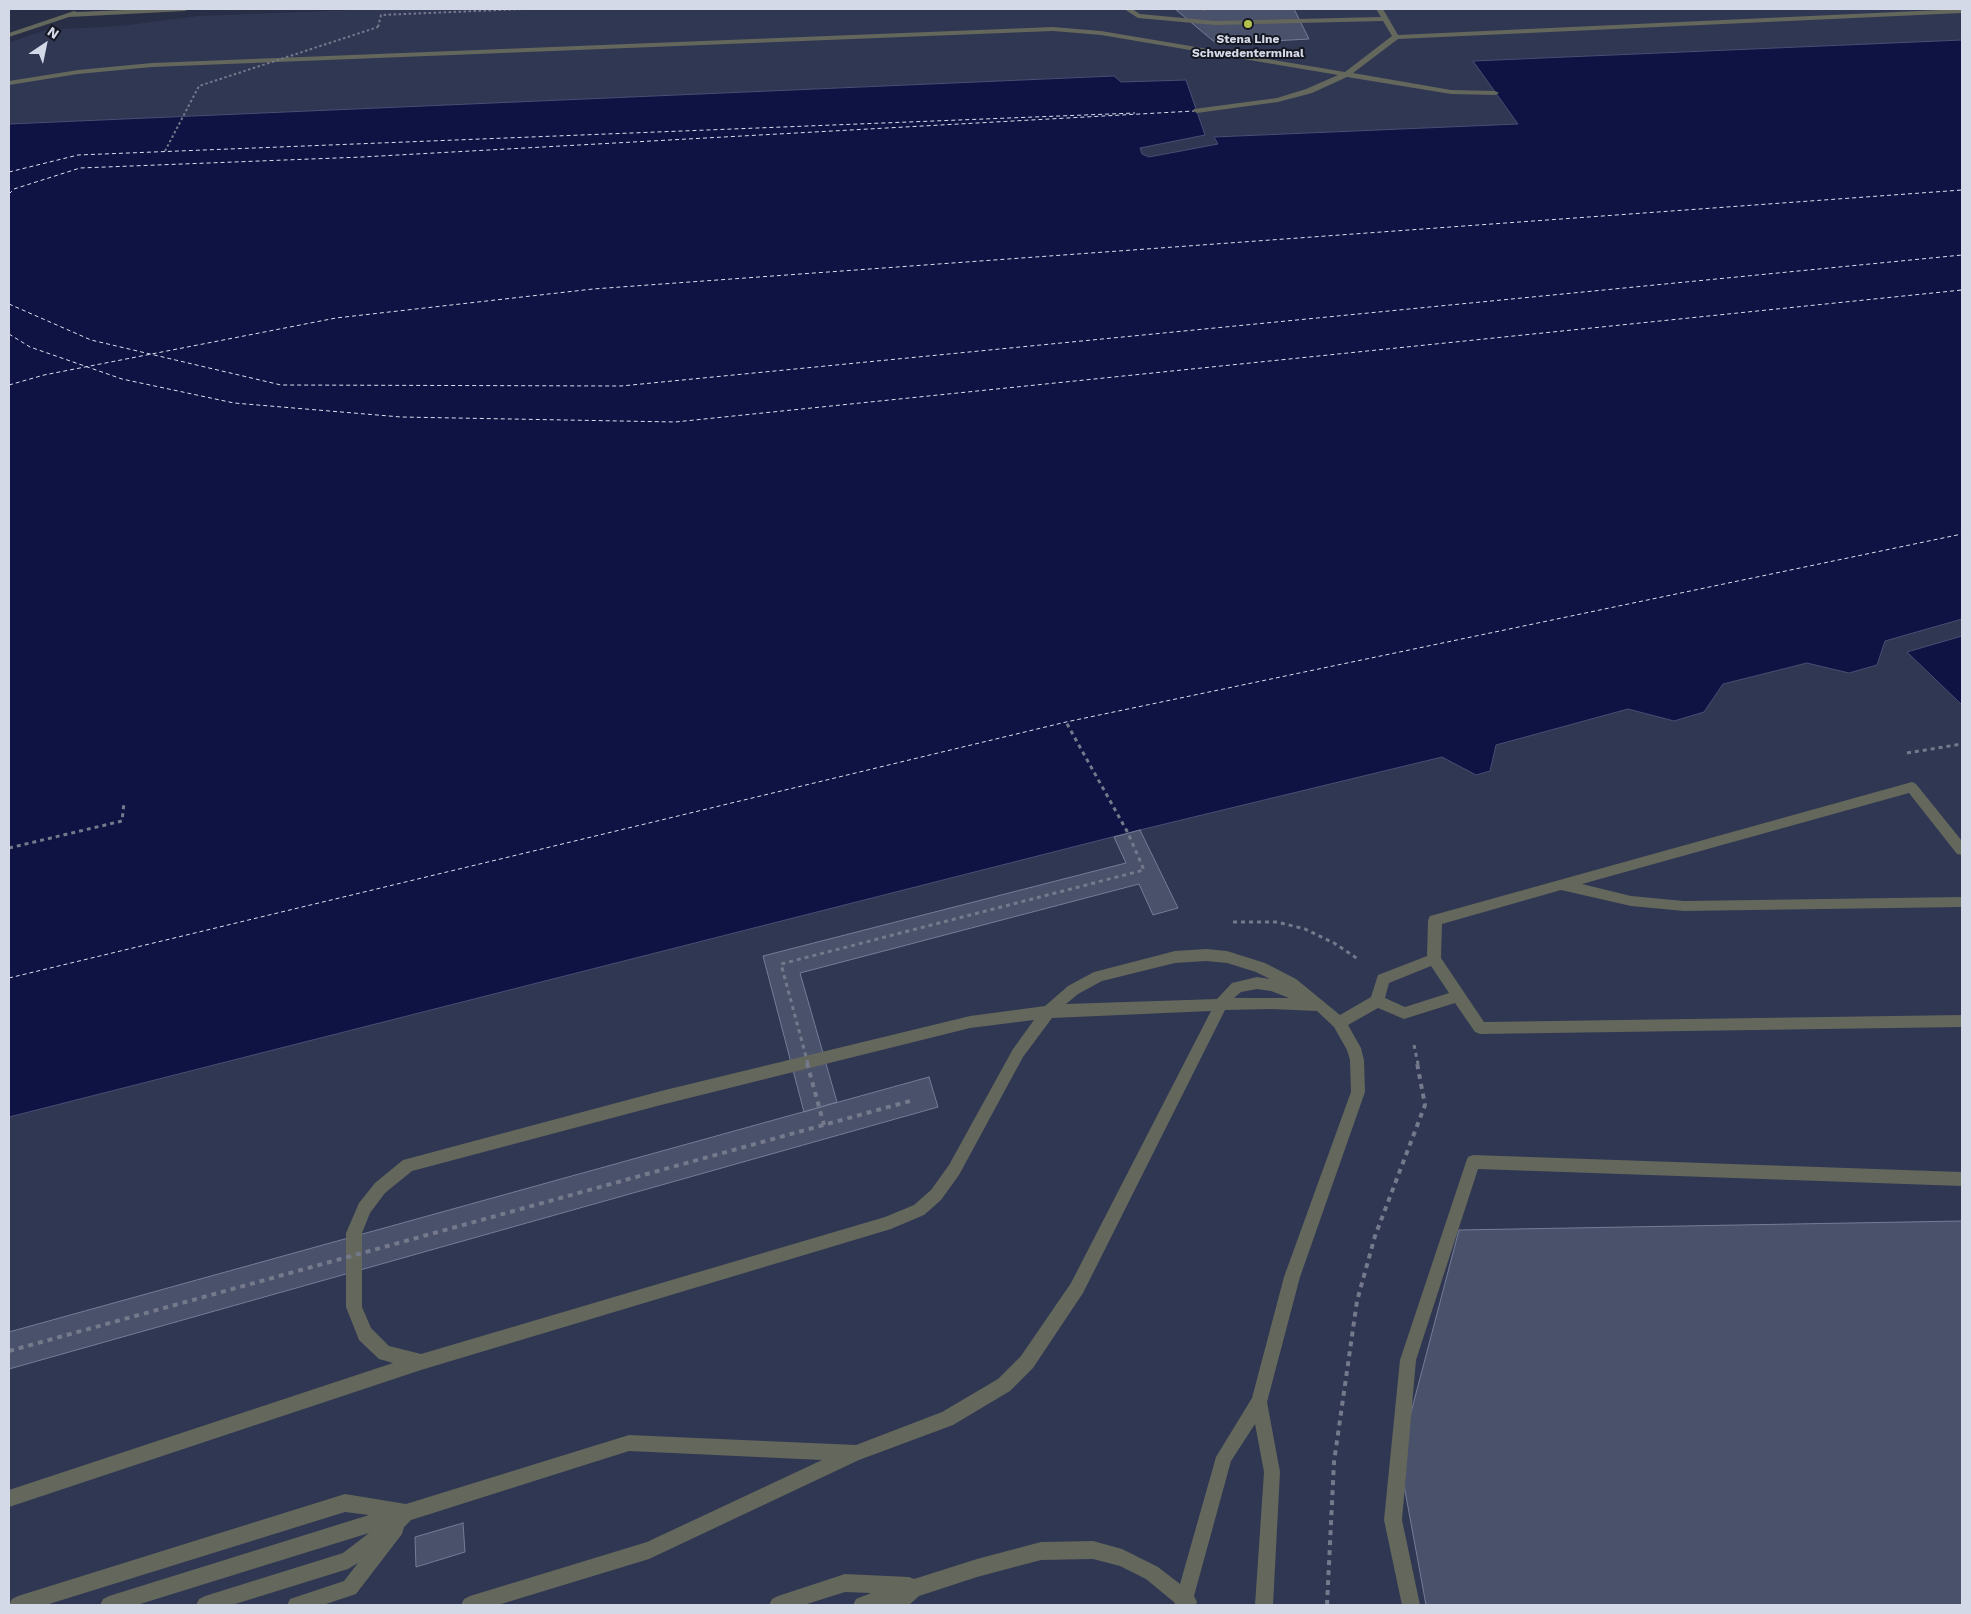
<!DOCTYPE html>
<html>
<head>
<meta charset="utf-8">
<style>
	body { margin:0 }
	#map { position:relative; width:1971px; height:1614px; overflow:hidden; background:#282e45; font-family:"Work Sans",sans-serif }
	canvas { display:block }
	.frame { position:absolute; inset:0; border:10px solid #d4d9e7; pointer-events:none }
	.north { position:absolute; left:20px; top:20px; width:50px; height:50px; -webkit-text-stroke:4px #141721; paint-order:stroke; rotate:34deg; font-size:14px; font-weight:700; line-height:20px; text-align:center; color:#d4d9e7 }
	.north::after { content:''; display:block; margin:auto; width:18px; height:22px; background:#d4d9e7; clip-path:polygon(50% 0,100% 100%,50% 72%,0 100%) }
</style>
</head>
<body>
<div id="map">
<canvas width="1971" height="1614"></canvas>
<div class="frame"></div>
<div class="north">N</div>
</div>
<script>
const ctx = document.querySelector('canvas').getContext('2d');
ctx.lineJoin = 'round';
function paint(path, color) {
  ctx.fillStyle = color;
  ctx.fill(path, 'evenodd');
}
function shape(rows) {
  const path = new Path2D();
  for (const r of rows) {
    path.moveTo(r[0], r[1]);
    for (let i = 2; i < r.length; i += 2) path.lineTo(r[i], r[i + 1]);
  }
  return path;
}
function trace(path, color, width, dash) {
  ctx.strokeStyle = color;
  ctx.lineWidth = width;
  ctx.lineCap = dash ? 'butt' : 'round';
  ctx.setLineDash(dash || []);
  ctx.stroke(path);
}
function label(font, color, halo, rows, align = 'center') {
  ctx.font = font + ' "Work Sans",sans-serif';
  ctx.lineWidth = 4;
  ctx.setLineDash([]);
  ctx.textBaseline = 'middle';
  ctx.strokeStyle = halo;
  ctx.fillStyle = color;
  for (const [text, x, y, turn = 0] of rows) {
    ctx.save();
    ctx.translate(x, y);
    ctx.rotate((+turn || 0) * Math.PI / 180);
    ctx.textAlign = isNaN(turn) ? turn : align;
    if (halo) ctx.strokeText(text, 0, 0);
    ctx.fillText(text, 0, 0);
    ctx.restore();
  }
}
const built = shape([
	[383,9,1962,9,1962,40,1474,61,1519,124,1215,137,1219,144,1149,157,1142,154,1139,148,1204,133,1185,80,1121,82,1114,76,9,124,9,43,45,30,120,26,198,16],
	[1962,619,1962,636,1908,652,1962,705,1962,1605,9,1605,9,1117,1140,830,1442,757,1476,775,1489,771,1496,745,1629,709,1675,721,1704,712,1723,684,1807,663,1850,673,1877,665,1885,641]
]);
const water = shape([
	[1962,40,1962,619,1885,641,1877,665,1849,673,1807,663,1723,684,1704,712,1674,721,1628,709,1496,745,1490,771,1476,775,1442,757,1140,830,9,1117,9,124,1114,76,1121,82,1186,80,1205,135,1140,148,1142,154,1149,157,1218,144,1214,137,1518,124,1473,61,1962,40],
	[1962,636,1962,705,1907,652,1962,636]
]);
const ferry = shape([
	[9,172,78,155,1135,113],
	[9,194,14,189,80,168,362,157,1194,111],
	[9,304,91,340,281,385,621,386,1962,255],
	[9,334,30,347,122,379,234,403,401,417,675,422,1962,290],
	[9,385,44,375,336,318,593,289,1962,190],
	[9,978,1066,722,1962,534]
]);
const building = shape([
	[1175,9,1294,9,1309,39,1217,44,1175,9],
	[1140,830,1178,908,1153,915,1139,884,800,973,837,1102,804,1112,763,956,1126,863,1114,837,1140,830],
	[929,1077,938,1107,9,1369,9,1332,929,1077],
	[1962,1221,1962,1605,1426,1605,1399,1458,1459,1230,1962,1221],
	[463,1523,465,1552,416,1567,415,1537,463,1523]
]);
const pathFar2 = shape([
	[378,27,381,15,524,9]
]);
const pathFar1 = shape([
	[1907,753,1962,744],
	[9,848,122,821,124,803],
	[1233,922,1277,922,1305,929,1334,943,1358,959],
	[1414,1045,1418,1064]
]);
const path = shape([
	[1327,1605,1334,1462,1357,1301,1375,1236,1425,1105,1417,1063]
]);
const minor = shape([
	[147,9,189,9,185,11,69,17,9,37,9,33,74,11,77,12,147,9],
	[1124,9,1132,9,1140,14,1215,21,1381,17,1376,9,1383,9,1398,35,1962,9,1962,13,1398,39,1353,73,1451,90,1495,91,1499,93,1495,95,1451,94,1347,77,1312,93,1278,102,1197,113,1193,111,1194,109,1277,98,1306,89,1338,75,1101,35,1053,31,152,67,78,74,9,85,9,81,78,70,152,63,1053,27,1101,31,1345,72,1392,36,1383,21,1215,25,1138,18,1124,9],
	[1198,9,1209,9,1205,11,1198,9],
	[1912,782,1916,784,1962,841,1962,855,1957,854,1909,793,1582,884,1631,896,1684,901,1962,897,1962,907,1684,911,1631,906,1561,890,1442,924,1441,958,1484,1022,1962,1015,1962,1027,1480,1034,1475,1032,1455,1003,1404,1019,1378,1008,1348,1025,1361,1048,1364,1060,1365,1092,1300,1277,1267,1402,1280,1472,1273,1605,1255,1605,1264,1472,1255,1424,1231,1461,1194,1596,1197,1602,1196,1605,1174,1605,1175,1603,1146,1579,1120,1566,1093,1559,1041,1560,977,1577,919,1596,909,1605,853,1605,856,1599,871,1593,845,1592,804,1605,769,1605,772,1599,778,1596,845,1574,909,1577,914,1579,977,1559,1041,1542,1093,1541,1122,1549,1158,1567,1180,1584,1216,1457,1252,1398,1284,1277,1351,1092,1350,1060,1347,1050,1334,1027,1317,1011,1271,1009,1225,1010,1083,1293,1033,1368,1010,1391,953,1425,859,1460,649,1559,498,1605,461,1605,464,1599,470,1596,647,1542,822,1460,629,1451,411,1520,404,1527,402,1534,356,1594,323,1605,287,1605,290,1599,344,1581,358,1563,348,1569,232,1605,196,1605,199,1599,205,1596,343,1553,369,1533,137,1605,100,1605,103,1599,109,1596,369,1515,345,1512,46,1605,9,1605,12,1599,18,1596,345,1494,406,1504,629,1435,856,1445,942,1412,998,1379,1021,1356,1071,1283,1211,1011,1052,1018,1023,1057,959,1175,941,1200,924,1215,891,1229,421,1370,9,1507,9,1490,393,1363,379,1359,359,1340,346,1307,346,1233,359,1203,375,1183,403,1160,661,1091,970,1016,1045,1006,1068,986,1094,972,1175,951,1206,949,1227,951,1265,963,1296,979,1340,1015,1371,997,1378,975,1427,956,1428,920,1430,916,1912,782],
	[1206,961,1227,963,1256,972,1270,979,1257,977,1232,983,1217,999,1066,1004,1078,994,1102,981,1175,963,1206,961],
	[1431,966,1449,993,1405,1007,1385,998,1389,983,1431,966],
	[1257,989,1271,991,1289,998,1234,998,1241,992,1257,989],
	[1034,1020,1013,1049,949,1165,931,1190,914,1205,885,1217,421,1354,389,1346,371,1328,362,1307,362,1233,370,1213,385,1193,412,1171,661,1105,970,1028,1034,1020],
	[1473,1155,1962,1172,1962,1186,1478,1169,1416,1360,1402,1520,1420,1605,1402,1605,1384,1520,1400,1360,1466,1162,1468,1157,1473,1155]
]);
const pathBridgeFar2 = shape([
	[165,151,199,86,378,27]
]);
const pathBridgeFar1 = shape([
	[808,1064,781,964,1144,870,1128,833,1066,722]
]);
const pathBridge = shape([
	[807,1063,824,1125],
	[9,1351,910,1101]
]);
const markers = [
	[1248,24,5,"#b3c24b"]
];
const farPoinames = [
	["Stena Line",1248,39],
	["Schwedenterminal",1248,53]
];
paint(built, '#2f3753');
paint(water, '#0e1343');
trace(water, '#494e74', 1);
trace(ferry, '#dbe0f1', 1, [4, 3]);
paint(building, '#4a516a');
trace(building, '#747c97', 1);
trace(pathFar2, '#74798c', 2, [2.5, 2.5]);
trace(pathFar1, '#74798c', 3, [4, 4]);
trace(path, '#74798c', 4, [5, 5]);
paint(minor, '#64675b');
trace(pathBridgeFar2, '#74798c', 2, [2.5, 2.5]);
trace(pathBridgeFar1, '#74798c', 3, [4, 4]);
trace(pathBridge, '#74798c', 4, [5, 5]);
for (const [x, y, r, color] of markers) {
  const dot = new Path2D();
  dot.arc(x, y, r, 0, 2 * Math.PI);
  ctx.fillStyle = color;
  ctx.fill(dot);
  trace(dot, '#141721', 2);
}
label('bold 12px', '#d4d9e7', '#141721', farPoinames);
</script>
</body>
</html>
